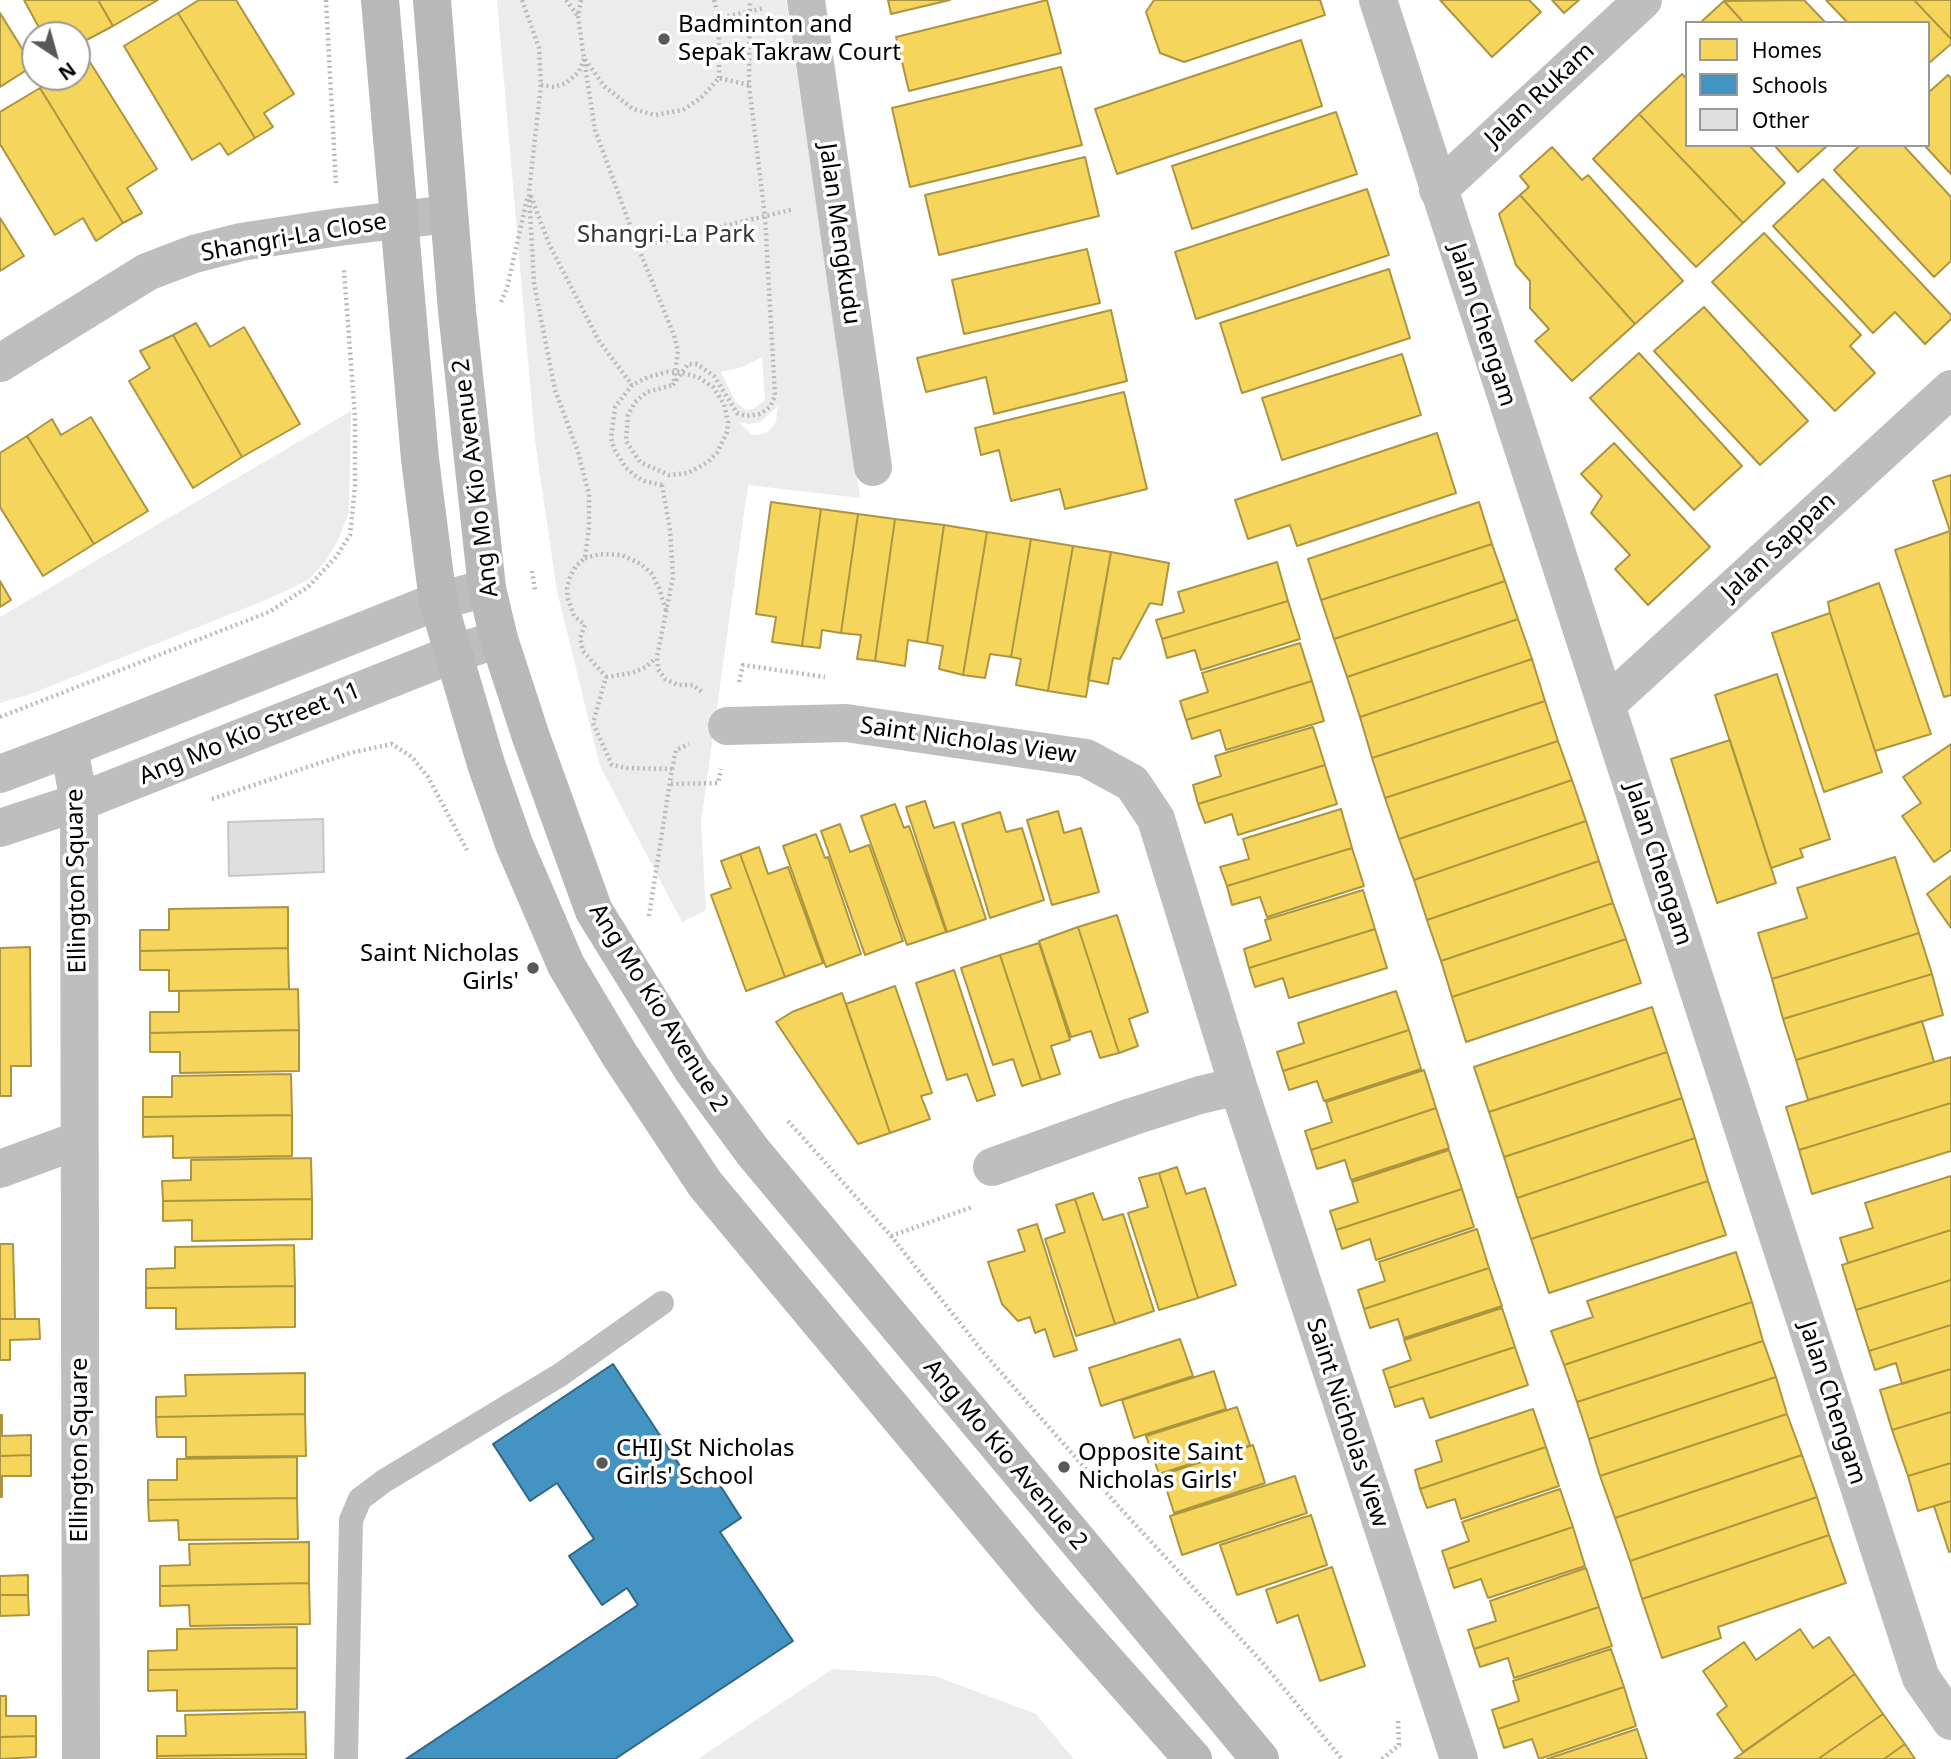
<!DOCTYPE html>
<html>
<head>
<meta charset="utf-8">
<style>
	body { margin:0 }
	#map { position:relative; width:1951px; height:1759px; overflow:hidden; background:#fff; font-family:"Noto Sans",sans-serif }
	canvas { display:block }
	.legend { position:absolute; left:1685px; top:21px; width:245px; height:126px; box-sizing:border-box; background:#fff; border:2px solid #999; margin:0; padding:9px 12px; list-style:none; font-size:21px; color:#000 }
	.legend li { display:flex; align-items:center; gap:14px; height:35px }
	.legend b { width:35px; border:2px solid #999 }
	.north { position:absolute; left:21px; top:21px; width:70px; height:70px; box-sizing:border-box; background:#fff; border:2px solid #999; border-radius:50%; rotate:144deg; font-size:19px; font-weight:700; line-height:28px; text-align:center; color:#000 }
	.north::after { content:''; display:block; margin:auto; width:24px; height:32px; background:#595959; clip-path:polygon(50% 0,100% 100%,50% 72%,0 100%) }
</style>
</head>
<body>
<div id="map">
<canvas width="1951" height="1759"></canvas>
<ul class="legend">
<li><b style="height:19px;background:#f6d55c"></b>Homes</li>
<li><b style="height:19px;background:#4393c3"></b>Schools</li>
<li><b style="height:19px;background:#dfdfdf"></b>Other</li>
</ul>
<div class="north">N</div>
</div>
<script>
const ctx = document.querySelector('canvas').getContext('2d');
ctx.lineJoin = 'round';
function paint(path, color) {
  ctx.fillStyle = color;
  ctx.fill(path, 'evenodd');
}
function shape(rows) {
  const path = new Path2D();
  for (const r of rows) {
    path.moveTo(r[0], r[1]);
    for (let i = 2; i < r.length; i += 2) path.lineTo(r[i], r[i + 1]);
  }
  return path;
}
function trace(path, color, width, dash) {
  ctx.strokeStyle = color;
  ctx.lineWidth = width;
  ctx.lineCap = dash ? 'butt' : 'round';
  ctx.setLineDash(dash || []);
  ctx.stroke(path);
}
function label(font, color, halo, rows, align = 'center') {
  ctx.font = font + ' "Noto Sans",sans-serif';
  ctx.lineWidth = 7;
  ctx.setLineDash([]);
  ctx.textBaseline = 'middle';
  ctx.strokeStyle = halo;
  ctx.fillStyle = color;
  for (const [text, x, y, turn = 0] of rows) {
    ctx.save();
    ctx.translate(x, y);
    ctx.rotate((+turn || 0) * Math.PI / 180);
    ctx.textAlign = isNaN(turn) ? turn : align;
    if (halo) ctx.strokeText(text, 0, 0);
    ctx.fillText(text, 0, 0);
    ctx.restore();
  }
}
const green = shape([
	[497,0,786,0,860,498,748,485,701,822,706,910,682,922,600,766,557,591,535,441],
	[762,357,765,400,753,409,746,410,735,401,721,372,743,367],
	[778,406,776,421,772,428,766,433,757,435,751,434,739,422,749,424,760,422],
	[351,411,349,512,339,538,326,561,308,580,273,597,28,695,0,703,0,617],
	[833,1669,935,1676,1036,1714,1074,1759,698,1759]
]);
const homes = shape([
	[24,0,98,0,113,26,77,45,77,35,43,35,24,0],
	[98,0,158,0,113,26,98,0],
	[199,0,236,0,294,94,264,113,273,127,255,138,178,13,199,0],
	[888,0,950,0,891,14,888,0],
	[1047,0,1061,53,909,91,896,37,1047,0],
	[1154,0,1320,0,1325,15,1184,62,1160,53,1146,12,1154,0],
	[1440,0,1529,0,1541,12,1492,57,1440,0],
	[1552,0,1579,0,1564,13,1552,0],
	[1804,0,1826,23,1744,23,1724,1,1804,0],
	[1826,0,1914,0,1951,39,1951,44,1928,64,1928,23,1848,23,1826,0],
	[1914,0,1951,0,1951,39,1914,0],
	[1724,1,1744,23,1700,23,1724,1],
	[0,13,33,66,0,87,0,13],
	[178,13,255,138,228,155,220,143,192,160,124,46,178,13],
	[1301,40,1322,106,1117,174,1095,109,1301,40],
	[88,59,157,169,127,188,142,213,123,223,40,88,58,77,77,77,77,65,88,59],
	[1061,67,1082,145,910,187,892,108,1061,67],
	[1682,74,1687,79,1687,145,1749,145,1785,183,1743,223,1639,114,1682,74],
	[1948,75,1951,78,1951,174,1924,145,1928,145,1928,93,1948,75],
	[40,88,123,223,96,241,83,218,55,235,0,144,0,112,40,88],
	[1336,112,1357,174,1192,229,1172,166,1336,112],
	[1639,114,1743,223,1696,267,1593,159,1639,114],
	[1774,145,1828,145,1798,172,1774,145],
	[1860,145,1903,145,1951,197,1951,261,1934,277,1834,170,1860,145],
	[1552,147,1582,180,1588,175,1683,281,1635,324,1520,195,1529,187,1520,176,1552,147],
	[1085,157,1099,216,939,255,925,195,1085,157],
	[1823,179,1951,315,1951,319,1925,344,1895,312,1873,333,1773,226,1823,179],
	[1367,189,1389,255,1196,319,1175,252,1367,189],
	[1520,195,1635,324,1572,381,1535,341,1549,329,1530,308,1530,281,1516,265,1499,214,1520,195],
	[0,218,24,256,0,271,0,218],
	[1764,233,1861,335,1850,346,1875,373,1835,411,1712,282,1764,233],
	[1087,249,1100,303,964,334,952,280,1087,249],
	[1389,269,1410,338,1242,393,1220,323,1389,269],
	[1704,307,1808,421,1760,465,1654,351,1704,307],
	[1111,310,1127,381,994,414,986,377,926,392,917,358,1111,310],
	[196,323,210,347,244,327,300,424,242,457,173,335,196,323],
	[173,335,242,457,193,488,129,381,150,368,140,351,173,335],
	[1639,353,1742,466,1694,510,1590,398,1639,353],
	[1402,354,1421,415,1282,460,1262,398,1402,354],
	[1124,392,1147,489,1065,509,1060,489,1011,501,999,450,981,455,975,428,1124,392],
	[91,417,148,511,94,544,27,436,52,419,61,435,91,417],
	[1437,433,1456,493,1297,546,1290,525,1248,539,1235,500,1437,433],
	[27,436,94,544,43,576,0,507,0,453,27,436],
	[1614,443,1710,547,1648,605,1615,569,1630,555,1591,513,1602,496,1581,474,1614,443],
	[1951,475,1951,534,1933,481,1951,475],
	[771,502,821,509,802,646,772,642,776,617,756,614,771,502],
	[1479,502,1492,544,1321,600,1308,559,1479,502],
	[821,509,858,514,841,633,822,630,820,648,802,646,821,509],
	[858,514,895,519,875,661,857,659,861,635,841,633,858,514],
	[895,519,944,525,927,643,908,640,905,666,875,661,895,519],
	[944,525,987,532,963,675,939,669,943,646,927,643,944,525],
	[1950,531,1951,695,1944,697,1895,550,1950,531],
	[987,532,1031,539,1011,657,990,654,985,678,963,675,987,532],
	[1031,539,1073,546,1048,691,1016,685,1021,659,1011,657,1031,539],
	[1492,544,1505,581,1334,639,1321,600,1492,544],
	[1073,546,1111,552,1086,697,1048,691,1073,546],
	[1111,552,1169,563,1162,605,1150,603,1120,659,1113,658,1108,684,1088,680,1111,552],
	[1277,562,1288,601,1162,639,1156,620,1184,612,1178,592,1277,562],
	[0,581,11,600,0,607,0,581],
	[1505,581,1518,619,1347,677,1334,639,1505,581],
	[1879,583,1931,734,1875,751,1830,613,1828,602,1879,583],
	[1288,601,1300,639,1201,670,1195,650,1167,658,1162,639,1288,601],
	[1830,613,1882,772,1824,792,1772,633,1830,613],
	[1518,619,1532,659,1360,717,1347,677,1518,619],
	[1300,643,1312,681,1186,720,1180,701,1208,692,1202,673,1300,643],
	[1532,659,1545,701,1372,758,1360,717,1532,659],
	[1777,674,1830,839,1800,849,1803,857,1771,868,1715,695,1777,674],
	[1312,681,1324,721,1226,750,1220,730,1192,739,1186,720,1312,681],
	[1545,701,1558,741,1385,798,1372,758,1545,701],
	[1313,727,1325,765,1198,804,1193,785,1221,776,1215,756,1313,727],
	[1730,740,1776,883,1717,903,1671,759,1730,740],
	[1558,741,1572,780,1399,839,1385,798,1558,741],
	[1951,744,1951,850,1934,862,1902,816,1921,803,1903,777,1951,744],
	[1325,765,1337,804,1238,835,1232,814,1205,823,1198,804,1325,765],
	[1572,780,1586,821,1414,880,1399,839,1572,780],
	[925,801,934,828,954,822,986,919,947,932,906,807,925,801],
	[895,804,904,828,909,826,946,932,907,945,861,816,895,804],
	[1341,809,1352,848,1227,886,1220,867,1249,859,1243,839,1341,809],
	[1058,811,1064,833,1081,828,1099,892,1052,905,1027,820,1058,811],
	[1000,812,1006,832,1022,828,1044,900,990,918,962,824,1000,812],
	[1586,821,1599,861,1427,920,1414,880,1586,821],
	[840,824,850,852,869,845,903,941,865,955,821,831,840,824],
	[816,834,825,858,828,857,861,954,826,967,783,846,816,834],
	[759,847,768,874,788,867,823,963,785,977,740,854,759,847],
	[1352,848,1364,886,1267,917,1260,897,1232,905,1227,886,1352,848],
	[740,854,785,977,746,991,711,895,731,888,721,861,740,854],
	[1895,857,1919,933,1772,979,1758,933,1807,918,1797,888,1895,857],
	[1599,861,1613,903,1441,961,1427,920,1599,861],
	[1951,876,1951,928,1927,894,1951,876],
	[1363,890,1375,929,1249,968,1244,949,1271,940,1265,920,1363,890],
	[1613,903,1626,939,1452,997,1441,961,1613,903],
	[288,907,288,948,140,951,140,930,169,930,169,909,288,907],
	[1117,915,1148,1012,1129,1019,1138,1046,1119,1053,1078,927,1117,915],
	[1078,927,1119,1053,1100,1058,1091,1031,1071,1037,1039,941,1078,927],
	[1375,929,1387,968,1289,998,1283,978,1255,987,1249,968,1375,929],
	[1919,933,1932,974,1783,1019,1772,979,1919,933],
	[1626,939,1641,983,1466,1042,1452,997,1626,939],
	[1039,943,1070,1040,1051,1046,1060,1074,1041,1080,1000,955,1039,943],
	[30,947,31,1066,11,1066,11,1096,0,1096,0,948,30,947],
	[288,948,289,989,169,991,169,970,140,970,140,951,288,948],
	[1000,955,1041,1080,1022,1086,1013,1059,993,1065,961,968,1000,955],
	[954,970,995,1095,977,1101,967,1074,947,1080,916,983,954,970],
	[1932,974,1943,1015,1796,1060,1783,1019,1932,974],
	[895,986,932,1093,921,1096,930,1119,890,1133,846,1004,895,986],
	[298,989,299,1030,150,1033,150,1012,179,1012,179,991,298,989],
	[1396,991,1409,1030,1283,1071,1277,1052,1304,1043,1298,1023,1396,991],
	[842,993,890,1133,858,1144,776,1022,792,1012,842,993],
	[1652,1007,1667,1052,1489,1112,1474,1067,1652,1007],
	[1922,1021,1934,1062,1808,1100,1796,1060,1922,1021],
	[299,1030,299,1071,180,1073,180,1052,150,1052,150,1033,299,1030],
	[1409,1030,1421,1069,1324,1101,1317,1081,1289,1090,1283,1071,1409,1030],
	[1667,1052,1682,1098,1504,1157,1489,1112,1667,1052],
	[1951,1057,1951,1103,1799,1150,1786,1107,1951,1057],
	[1424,1070,1436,1108,1311,1150,1305,1131,1332,1122,1326,1102,1424,1070],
	[291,1074,292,1115,143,1117,143,1097,172,1097,172,1076,291,1074],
	[1682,1098,1695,1138,1517,1198,1504,1157,1682,1098],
	[1951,1103,1951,1151,1812,1194,1799,1150,1951,1103],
	[1436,1108,1449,1148,1351,1180,1345,1160,1317,1169,1311,1150,1436,1108],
	[292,1115,292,1156,173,1158,173,1136,143,1137,143,1117,292,1115],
	[1695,1138,1708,1181,1531,1239,1517,1198,1695,1138],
	[1449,1150,1462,1189,1336,1230,1330,1211,1358,1202,1352,1182,1449,1150],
	[311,1158,312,1199,163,1201,162,1181,191,1180,191,1160,311,1158],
	[1177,1167,1186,1194,1205,1188,1236,1285,1198,1298,1159,1173,1177,1167],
	[1159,1173,1198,1298,1159,1310,1128,1213,1148,1207,1139,1178,1159,1173],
	[1951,1176,1951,1230,1848,1263,1840,1238,1873,1228,1865,1203,1951,1176],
	[1708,1181,1726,1235,1549,1293,1531,1239,1708,1181],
	[1462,1189,1474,1227,1376,1260,1370,1239,1342,1249,1336,1230,1462,1189],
	[1093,1193,1103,1220,1123,1214,1154,1311,1115,1324,1075,1199,1093,1193],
	[312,1199,312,1239,192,1241,192,1220,163,1221,163,1201,312,1199],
	[1075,1199,1115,1324,1076,1336,1045,1239,1065,1232,1056,1205,1075,1199],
	[1037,1224,1077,1350,1054,1357,1045,1329,1035,1333,1030,1317,1018,1321,1002,1304,988,1262,1025,1251,1018,1230,1037,1224],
	[1477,1229,1489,1268,1364,1309,1358,1290,1385,1281,1379,1262,1477,1229],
	[1951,1230,1951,1280,1856,1310,1842,1265,1951,1230],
	[0,1244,13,1244,15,1319,0,1319,0,1244],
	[294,1245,295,1286,146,1288,146,1269,175,1268,175,1247,294,1245],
	[1736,1252,1752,1302,1564,1365,1551,1331,1593,1317,1587,1301,1736,1252],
	[1489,1268,1502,1306,1404,1338,1398,1319,1370,1328,1364,1309,1489,1268],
	[1951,1280,1951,1325,1869,1351,1856,1310,1951,1280],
	[295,1286,295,1327,176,1329,176,1308,146,1308,146,1288,295,1286],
	[1752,1302,1763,1341,1577,1402,1564,1365,1752,1302],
	[1502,1308,1515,1347,1389,1388,1383,1370,1411,1360,1404,1340,1502,1308],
	[0,1319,39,1319,40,1339,10,1340,10,1360,0,1360,0,1319],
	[1951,1325,1951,1369,1902,1384,1896,1363,1875,1370,1869,1351,1951,1325],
	[1180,1339,1193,1376,1101,1406,1089,1368,1180,1339],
	[1763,1341,1776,1377,1589,1439,1577,1402,1763,1341],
	[1515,1347,1528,1385,1430,1418,1423,1398,1395,1407,1389,1388,1515,1347],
	[1951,1369,1951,1412,1892,1430,1880,1390,1951,1369],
	[1214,1371,1226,1409,1134,1438,1122,1400,1214,1371],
	[305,1373,305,1414,156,1417,156,1397,186,1396,185,1375,305,1373],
	[1776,1377,1787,1414,1600,1476,1589,1439,1776,1377],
	[1237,1407,1250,1445,1159,1474,1146,1436,1237,1407],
	[1533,1409,1546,1447,1420,1489,1415,1470,1442,1461,1436,1441,1533,1409],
	[1951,1412,1951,1463,1908,1476,1892,1430,1951,1412],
	[305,1414,306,1456,186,1457,186,1437,157,1437,156,1417,305,1414],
	[1787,1414,1802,1455,1615,1518,1600,1476,1787,1414],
	[0,1415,2,1415,2,1436,31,1435,31,1455,0,1456,0,1415],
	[1253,1445,1265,1483,1174,1513,1162,1475,1253,1445],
	[1546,1447,1559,1486,1461,1519,1455,1499,1427,1508,1420,1489,1546,1447],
	[31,1455,31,1476,2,1476,2,1497,0,1497,0,1456,31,1455],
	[1802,1455,1817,1497,1630,1561,1615,1518,1802,1455],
	[297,1457,297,1498,148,1500,148,1480,177,1480,177,1459,297,1457],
	[1951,1463,1951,1501,1918,1511,1908,1476,1951,1463],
	[1295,1476,1307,1513,1182,1555,1170,1516,1295,1476],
	[1560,1489,1573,1527,1448,1569,1442,1551,1469,1541,1462,1522,1560,1489],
	[1817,1497,1829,1535,1642,1599,1630,1561,1817,1497],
	[297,1498,298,1539,179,1540,178,1520,149,1521,148,1500,297,1498],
	[1951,1501,1951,1551,1949,1552,1934,1506,1951,1501],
	[1311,1515,1327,1565,1237,1595,1220,1545,1311,1515],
	[1573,1527,1585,1566,1488,1598,1481,1579,1454,1588,1448,1569,1573,1527],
	[1829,1535,1846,1583,1718,1627,1721,1638,1662,1658,1642,1599,1829,1535],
	[309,1542,309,1583,160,1586,160,1566,190,1565,189,1544,309,1542],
	[1332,1567,1365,1666,1320,1681,1298,1615,1277,1623,1266,1590,1332,1567],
	[1586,1568,1599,1607,1474,1649,1468,1630,1496,1621,1490,1601,1586,1568],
	[28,1575,28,1595,0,1595,0,1576,28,1575],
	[309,1583,310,1624,190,1626,189,1605,160,1606,160,1586,309,1583],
	[0,1595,28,1595,29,1615,0,1616,0,1595],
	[1599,1607,1612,1646,1514,1678,1508,1658,1480,1667,1474,1649,1599,1607],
	[297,1627,297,1668,148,1670,148,1651,177,1650,177,1629,297,1627],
	[1800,1629,1813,1648,1829,1637,1855,1674,1743,1752,1717,1714,1727,1706,1703,1671,1744,1642,1756,1660,1800,1629],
	[1611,1649,1624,1687,1498,1729,1492,1710,1519,1701,1513,1681,1611,1649],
	[297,1668,297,1709,177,1711,177,1690,148,1691,148,1670,297,1668],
	[1855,1674,1883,1714,1818,1759,1734,1759,1855,1674],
	[1624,1687,1636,1726,1539,1759,1532,1739,1504,1748,1498,1729,1624,1687],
	[0,1696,6,1696,6,1716,36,1716,36,1736,0,1737,0,1696],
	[305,1712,306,1754,157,1756,157,1736,186,1736,185,1715,305,1712],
	[1883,1714,1905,1744,1884,1759,1818,1759,1883,1714],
	[1637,1729,1647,1759,1547,1759,1637,1729],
	[36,1736,36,1757,0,1759,0,1737,36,1736],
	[1905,1744,1915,1759,1884,1759,1905,1744],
	[306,1754,306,1759,157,1759,157,1756,306,1754]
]);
const schools = shape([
	[613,1364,688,1478,707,1465,741,1518,720,1532,793,1641,615,1759,406,1759,638,1605,627,1588,602,1605,569,1556,594,1539,557,1483,530,1501,493,1444,613,1364]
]);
const building = shape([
	[323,819,324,872,229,876,228,822,323,819]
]);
const path = shape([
	[326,0,336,185],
	[522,0,539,48,541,85,529,192,534,283,555,390,577,449,589,494,589,527,585,558,576,566,570,577,567,588,568,599,574,616,585,625,580,638,583,651,606,677,593,723,612,765,627,768,672,769,649,916],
	[566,0,578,16],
	[581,0,578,16,584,58,604,86,633,109,655,115,683,110,701,98,719,78,749,85],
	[714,0,719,18,765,8],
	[584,59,595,130,638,247],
	[719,78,719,18],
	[541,85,554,87,566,83,579,72,584,59],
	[531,196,549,244,599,341,632,385],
	[501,302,507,288,527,199],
	[674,381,678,351,674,335,638,247,794,209],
	[673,385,688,364,697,364,714,376,737,413,746,416,760,414,770,407,775,396,765,217,749,85,750,0],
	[662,485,670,530,673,577,657,657,658,669,665,679,678,685,693,685,703,693],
	[585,558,601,554,622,555,641,564,652,574,659,588,666,611],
	[532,571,535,590],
	[606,677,632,673,646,667,656,658],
	[739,682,743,665,825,677],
	[0,717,269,612,308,587,336,557,350,535,355,486,355,417,344,270],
	[672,769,676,750,689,744],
	[671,784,718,783,721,769],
	[212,799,350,753,392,744,412,757,428,777,467,850],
	[788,1121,891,1236,983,1352,1120,1508,1262,1662,1342,1759],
	[891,1236,972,1207],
	[1382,1759,1399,1745,1398,1718]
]);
const service = shape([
	[346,1759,351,1520,360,1499,384,1481,560,1375,662,1303]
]);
const minor = shape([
	[806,0,873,467],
	[1378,0,1921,1678,1951,1721],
	[1438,190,1643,0],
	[0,363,147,272,194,254,241,242,339,227,449,214],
	[1606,705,1951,389],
	[727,726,846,723,1086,758,1132,783,1156,819,1238,1086,1459,1759],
	[69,748,79,802,81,1759],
	[992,1167,1131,1117,1200,1095,1238,1086],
	[0,1169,79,1140]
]);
const tertiary = shape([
	[0,774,69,748,438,601,487,588],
	[0,828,79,802,453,654,499,639]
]);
const secondary = shape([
	[380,0,420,459,438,601,486,764,514,844,566,965,619,1054,705,1184,1051,1599,1193,1759],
	[432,0,457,311,487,588,499,639,531,737,594,911,692,1069,753,1152,1260,1759]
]);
const pathBridge = shape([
	[662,485,644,481,634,475,626,468,614,449,611,438,615,407,632,385,648,377,667,372,678,372,698,377,713,387,724,404,728,422,727,432,717,453,708,462,688,473,669,475,640,462,626,441,628,415,635,402,647,392,673,385]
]);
const markers = [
	[664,39,7,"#595959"],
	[533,968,7,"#595959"],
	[602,1463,7,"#595959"],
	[1064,1467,7,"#595959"]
];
const poiNames = [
	["Badminton and",678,25],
	["Sepak Takraw Court",678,53],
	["Saint Nicholas",519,954,"right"],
	["Girls'",519,982,"right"],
	["CHIJ St Nicholas",616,1449],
	["Girls' School",616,1477],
	["Opposite Saint",1078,1453],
	["Nicholas Girls'",1078,1481]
];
const streetNames = [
	["Jalan Rukam",1540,95,-43],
	["Jalan Mengkudu",839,234,82],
	["Shangri-La Close",294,238,-10],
	["Jalan Chengam",1482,325,72],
	["Ang Mo Kio Avenue 2",476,478,-97],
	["Jalan Sappan",1779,547,-43],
	["Ang Mo Kio Street 11",250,734,-22],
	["Saint Nicholas View",968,741,8],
	["Jalan Chengam",1658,864,72],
	["Ellington Square",77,881,-91],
	["Ang Mo Kio Avenue 2",658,1008,58],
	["Jalan Chengam",1832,1403,72],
	["Saint Nicholas View",1347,1423,72],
	["Ellington Square",80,1450,-90],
	["Ang Mo Kio Avenue 2",1005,1455,50]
];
const parkNames = [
	["Shangri-La Park",666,235]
];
paint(green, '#ececec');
paint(homes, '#f6d55c');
trace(homes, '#ac9540', 2);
paint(schools, '#4393c3');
trace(schools, '#2f6788', 2);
paint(building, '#dfdfdf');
trace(building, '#c7c7c7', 2);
trace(path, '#b9b9b9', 4.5, [2, 3.5]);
trace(service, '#bebebe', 24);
trace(minor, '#bebebe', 38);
trace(tertiary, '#bebebe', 38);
trace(secondary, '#b8b8b8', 38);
trace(pathBridge, '#b9b9b9', 4.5, [2, 3.5]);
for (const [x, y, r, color] of markers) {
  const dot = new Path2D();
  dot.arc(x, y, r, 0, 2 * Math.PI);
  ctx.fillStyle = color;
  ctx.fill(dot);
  trace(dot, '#fff', 2.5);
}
label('24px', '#000', '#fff', poiNames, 'left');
label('24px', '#000', '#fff', streetNames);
label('24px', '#333', '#fff', parkNames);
</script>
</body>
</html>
